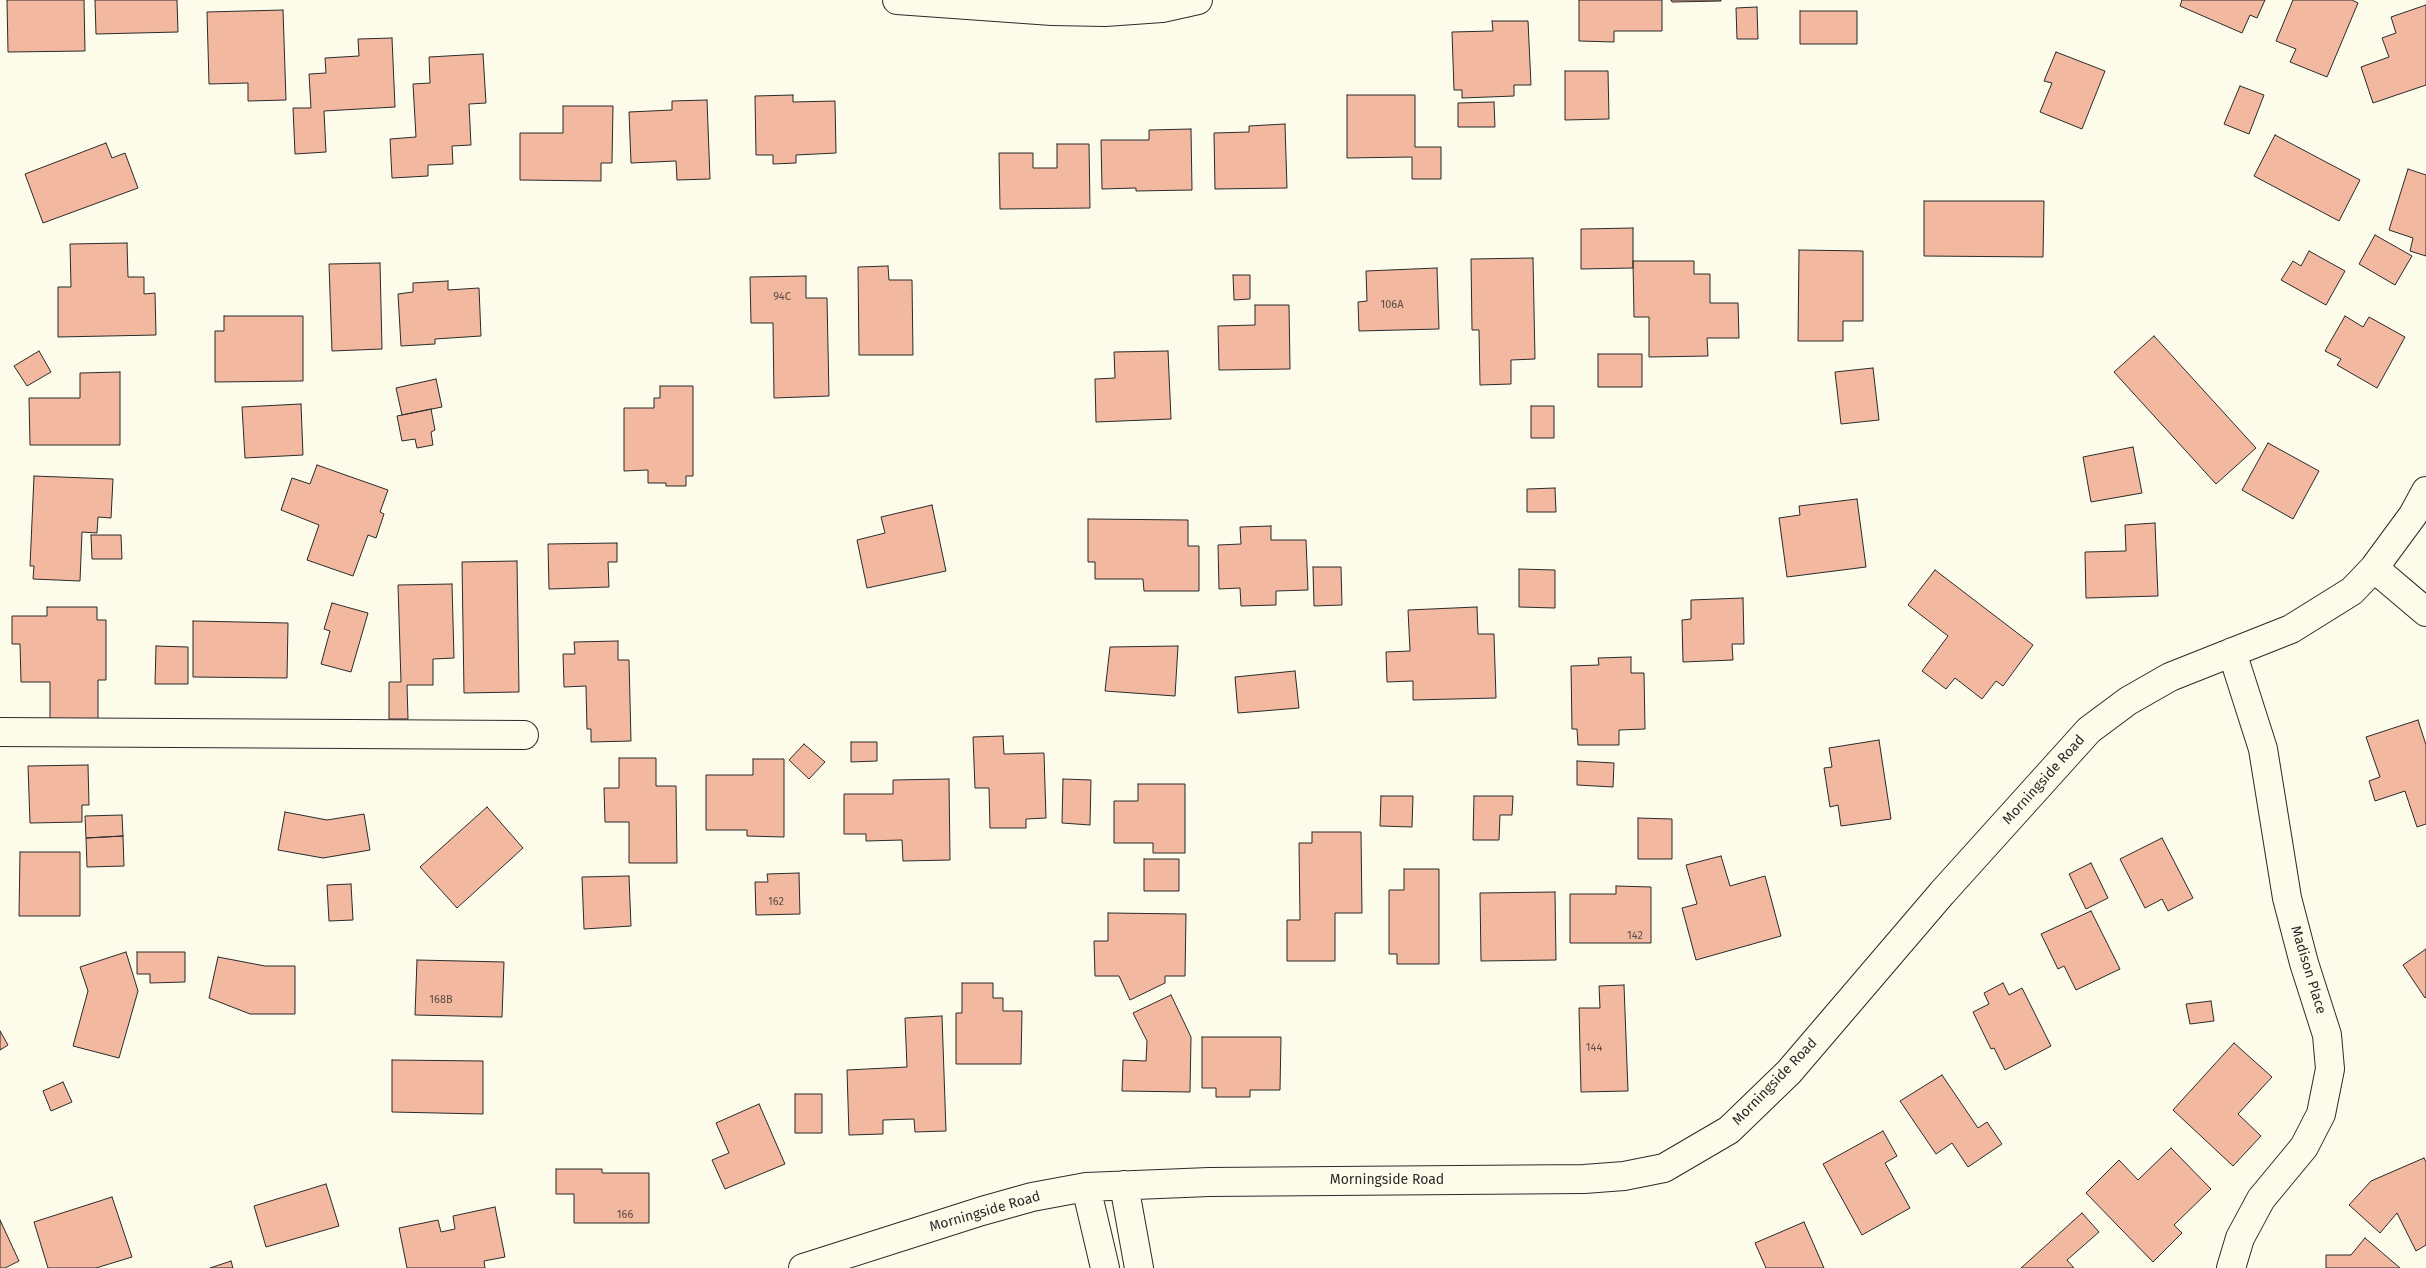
<!DOCTYPE html>
<html>
<head>
<meta charset="utf-8">
<style>
	body { margin:0 }
	canvas { display:block; background:#fdfbea }
</style>
</head>
<body>
<canvas width="2426" height="1268"></canvas>
<script>
const ctx = document.querySelector('canvas').getContext('2d');
ctx.lineJoin = 'round';
function paint(path, color) {
  ctx.fillStyle = color;
  ctx.fill(path, 'evenodd');
}
function shape(rows) {
  const path = new Path2D();
  for (const r of rows) {
    path.moveTo(r[0], r[1]);
    for (let i = 2; i < r.length; i += 2) path.lineTo(r[i], r[i + 1]);
  }
  return path;
}
function trace(path, color, width, dash) {
  ctx.strokeStyle = color;
  ctx.lineWidth = width;
  ctx.lineCap = dash ? 'butt' : 'round';
  ctx.setLineDash(dash || []);
  ctx.stroke(path);
}
function label(font, color, halo, rows, align = 'center') {
  ctx.font = font + ' "Fira Sans",sans-serif';
  ctx.lineWidth = 4;
  ctx.setLineDash([]);
  ctx.textBaseline = 'middle';
  ctx.strokeStyle = halo;
  ctx.fillStyle = color;
  for (const [text, x, y, turn = 0] of rows) {
    ctx.save();
    ctx.translate(x, y);
    ctx.rotate((+turn || 0) * Math.PI / 180);
    ctx.textAlign = isNaN(turn) ? turn : align;
    if (halo) ctx.strokeText(text, 0, 0);
    ctx.fillText(text, 0, 0);
    ctx.restore();
  }
}
const building = shape([
	[7,0,84,0,85,51,8,52,7,0],
	[95,0,177,0,178,32,96,34,95,0],
	[1579,0,1662,0,1662,31,1614,31,1614,42,1579,41,1579,0],
	[1671,0,1721,0,1721,1,1672,2,1671,0],
	[2182,0,2265,0,2257,18,2250,15,2242,33,2180,6,2182,0],
	[2293,0,2352,0,2358,3,2327,77,2290,62,2296,49,2276,41,2293,0],
	[2426,5,2426,85,2373,103,2361,67,2389,57,2382,38,2396,33,2391,17,2426,5],
	[1757,7,1758,39,1737,39,1736,8,1757,7],
	[283,10,286,100,248,101,248,83,209,84,207,12,283,10],
	[1800,11,1857,11,1857,44,1800,44,1800,11],
	[1492,21,1528,21,1531,85,1514,85,1514,96,1462,98,1462,90,1454,90,1452,32,1493,31,1492,21],
	[392,38,395,107,324,111,326,152,295,154,293,108,311,108,309,74,326,73,325,58,359,56,358,39,392,38],
	[2056,52,2105,71,2082,129,2040,112,2052,83,2044,81,2056,52],
	[483,54,486,103,469,104,471,145,452,146,453,164,428,165,428,176,392,178,390,139,416,137,413,84,430,83,429,57,483,54],
	[1565,71,1608,71,1609,119,1565,120,1565,71],
	[2240,86,2264,95,2249,134,2224,124,2240,86],
	[793,95,793,102,835,101,836,153,796,155,796,163,773,164,773,155,756,155,755,96,793,95],
	[1347,95,1415,95,1415,147,1441,147,1441,179,1412,179,1412,157,1347,158,1347,95],
	[707,100,710,179,677,180,676,161,631,163,629,112,672,110,672,101,707,100],
	[1494,102,1495,127,1458,127,1458,103,1494,102],
	[563,106,613,106,612,163,601,163,601,181,520,180,520,133,563,133,563,106],
	[1285,124,1287,188,1215,189,1214,133,1249,132,1249,126,1285,124],
	[1191,129,1192,190,1136,191,1136,188,1102,189,1101,140,1149,140,1149,130,1191,129],
	[2275,135,2360,180,2339,221,2254,176,2275,135],
	[106,143,112,158,125,153,138,188,43,223,25,174,106,143],
	[1057,144,1089,144,1090,208,1000,209,999,153,1033,153,1033,168,1057,168,1057,144],
	[2408,169,2426,175,2426,256,2410,251,2413,238,2389,230,2408,169],
	[1924,201,2044,201,2043,257,1924,256,1924,201],
	[1633,228,1633,268,1581,269,1581,229,1633,228],
	[2375,235,2412,256,2395,285,2359,264,2375,235],
	[127,243,128,277,144,277,144,294,155,293,156,335,58,337,58,287,71,287,70,244,127,243],
	[1799,250,1863,251,1863,321,1843,321,1843,341,1798,341,1799,250],
	[2309,251,2345,271,2326,305,2281,280,2293,261,2301,266,2309,251],
	[1533,258,1535,359,1511,360,1511,384,1480,385,1479,330,1472,330,1471,259,1533,258],
	[1633,261,1694,261,1694,274,1710,274,1710,303,1738,303,1739,338,1707,338,1708,356,1649,357,1649,317,1634,317,1633,261],
	[380,263,382,349,332,351,329,264,380,263],
	[888,266,889,280,912,280,913,355,859,355,858,267,888,266],
	[1437,268,1439,329,1359,331,1358,302,1367,301,1366,271,1437,268],
	[1233,275,1250,275,1250,299,1234,300,1233,275],
	[806,276,806,298,827,298,829,396,774,398,773,323,751,323,750,277,806,276],
	[448,281,448,290,479,288,481,336,435,339,435,344,401,346,398,294,413,292,413,283,448,281],
	[1255,305,1289,305,1290,369,1219,370,1218,326,1255,325,1255,305],
	[224,316,303,316,303,381,215,382,215,331,224,331,224,316],
	[2345,316,2363,327,2369,317,2405,337,2377,388,2337,365,2341,359,2325,351,2345,316],
	[2154,336,2256,448,2216,484,2114,372,2154,336],
	[39,351,51,372,27,386,14,366,39,351],
	[1168,351,1171,419,1096,422,1095,379,1115,378,1114,352,1168,351],
	[1598,354,1642,354,1642,387,1598,387,1598,354],
	[1873,368,1879,420,1841,424,1835,372,1873,368],
	[120,372,120,445,30,445,29,398,80,398,80,373,120,372],
	[436,379,442,407,402,415,396,388,436,379],
	[660,386,693,386,693,476,686,476,686,486,666,486,666,483,648,483,648,470,624,471,624,408,654,408,654,398,660,398,660,386],
	[301,404,303,455,245,458,242,407,301,404],
	[1531,406,1554,406,1554,438,1531,438,1531,406],
	[431,409,435,430,431,432,433,445,417,448,415,439,402,441,397,416,431,409],
	[2268,443,2319,471,2293,519,2242,490,2268,443],
	[2133,447,2142,493,2091,502,2083,457,2133,447],
	[317,465,388,490,380,512,384,514,376,538,368,535,353,576,307,560,319,525,281,510,292,478,310,484,317,465],
	[34,476,113,479,111,518,98,517,97,533,82,532,80,581,33,579,34,566,30,566,34,476],
	[1555,488,1556,512,1527,512,1527,489,1555,488],
	[1857,499,1866,567,1787,577,1779,518,1800,515,1799,506,1857,499],
	[932,505,946,571,867,588,857,540,885,533,881,517,932,505],
	[1088,519,1188,520,1188,546,1199,546,1199,591,1144,591,1143,579,1095,579,1095,562,1088,562,1088,519],
	[2155,523,2158,596,2086,598,2085,552,2126,551,2125,525,2155,523],
	[1271,526,1271,540,1306,540,1308,590,1276,591,1276,605,1241,606,1240,588,1219,589,1218,545,1241,544,1240,527,1271,526],
	[91,535,121,535,122,559,92,559,91,535],
	[617,543,617,562,608,562,609,587,549,589,548,544,617,543],
	[517,561,519,692,464,693,462,562,517,561],
	[1313,567,1341,567,1342,605,1314,606,1313,567],
	[1519,569,1555,570,1555,608,1519,607,1519,569],
	[1935,570,2033,645,2003,686,1996,681,1982,699,1955,678,1946,689,1922,671,1948,636,1908,605,1935,570],
	[452,584,454,658,433,659,433,685,407,685,408,719,389,719,389,682,401,682,398,585,452,584],
	[1743,598,1744,644,1732,644,1733,660,1683,662,1682,620,1691,619,1691,600,1743,598],
	[332,603,368,613,351,672,321,664,330,631,324,629,332,603],
	[47,607,97,607,97,620,106,620,106,680,98,680,98,719,50,719,50,682,21,682,20,644,12,644,12,616,47,616,47,607],
	[1477,607,1478,634,1494,634,1496,698,1413,700,1413,681,1387,682,1386,652,1410,651,1408,610,1477,607],
	[193,621,288,623,287,678,193,677,193,621],
	[618,641,618,660,629,660,631,741,591,742,591,729,587,729,586,686,564,687,563,654,575,654,574,642,618,641],
	[156,646,188,647,188,684,155,684,156,646],
	[1178,646,1175,696,1105,691,1110,647,1178,646],
	[1631,657,1631,673,1644,673,1645,729,1619,730,1619,745,1578,745,1577,729,1572,729,1571,666,1599,665,1598,658,1631,657],
	[1295,671,1299,708,1238,713,1235,677,1295,671],
	[2418,720,2426,745,2426,824,2417,827,2405,791,2375,801,2369,781,2380,777,2366,737,2418,720],
	[1003,736,1004,754,1044,753,1046,818,1026,819,1026,828,990,828,989,788,975,788,973,737,1003,736],
	[1879,740,1891,819,1841,826,1838,805,1830,807,1824,768,1832,767,1829,748,1879,740],
	[851,742,877,742,877,761,851,762,851,742],
	[804,744,825,762,809,779,789,760,804,744],
	[619,758,656,758,656,786,676,786,677,863,629,863,629,822,605,822,604,788,619,788,619,758],
	[753,759,784,759,784,837,747,836,747,830,706,830,706,775,753,775,753,759],
	[1577,761,1614,763,1613,787,1577,785,1577,761],
	[88,765,89,805,82,805,82,822,30,823,28,766,88,765],
	[949,779,950,860,903,861,902,840,866,841,866,834,844,834,844,794,893,794,893,780,949,779],
	[1063,779,1091,780,1090,825,1062,823,1063,779],
	[1138,784,1185,784,1185,853,1153,853,1153,843,1114,843,1114,801,1138,801,1138,784],
	[1381,796,1413,796,1412,827,1380,826,1381,796],
	[1474,796,1513,796,1512,815,1500,815,1499,840,1473,840,1474,796],
	[487,807,523,848,457,908,420,867,487,807],
	[285,812,327,820,364,814,370,850,323,858,278,850,285,812],
	[122,815,123,836,86,838,85,816,122,815],
	[1638,818,1672,819,1672,859,1638,859,1638,818],
	[1312,832,1361,832,1362,913,1335,913,1335,961,1287,961,1287,920,1300,920,1299,843,1312,843,1312,832],
	[123,836,124,866,87,867,86,838,123,836],
	[2162,838,2193,898,2168,911,2162,899,2145,908,2120,859,2162,838],
	[20,852,80,852,80,916,19,916,20,852],
	[1721,856,1730,886,1765,876,1781,936,1696,960,1682,908,1697,904,1686,865,1721,856],
	[1144,859,1179,859,1179,891,1144,891,1144,859],
	[2091,863,2108,898,2086,909,2069,874,2091,863],
	[1404,869,1439,869,1439,964,1397,964,1397,954,1389,954,1389,890,1404,890,1404,869],
	[799,873,800,914,756,915,755,882,768,882,767,874,799,873],
	[629,876,631,926,584,929,582,877,629,876],
	[351,884,353,920,329,921,327,885,351,884],
	[1616,886,1651,887,1651,943,1570,943,1570,894,1616,894,1616,886],
	[1555,892,1556,960,1481,961,1480,893,1555,892],
	[2091,911,2120,969,2076,990,2064,966,2058,969,2041,934,2091,911],
	[1108,913,1186,914,1185,976,1165,976,1165,983,1130,1000,1119,976,1095,976,1094,941,1108,941,1108,913],
	[2426,949,2426,997,2425,998,2403,965,2426,949],
	[126,952,138,991,119,1058,73,1046,88,991,80,967,126,952],
	[137,952,185,952,185,982,150,983,150,974,137,974,137,952],
	[218,957,265,966,295,966,295,1014,250,1014,209,998,218,957],
	[417,960,504,962,502,1017,415,1015,417,960],
	[962,983,993,983,993,998,1003,998,1003,1011,1022,1011,1021,1064,956,1064,956,1013,962,1013,962,983],
	[2003,983,2009,995,2022,988,2051,1046,2005,1070,1994,1048,1991,1049,1973,1012,1989,1004,1984,993,2003,983],
	[1624,985,1628,1091,1581,1092,1579,1008,1600,1008,1599,986,1624,985],
	[1171,995,1191,1037,1190,1092,1122,1091,1123,1060,1146,1061,1147,1041,1133,1013,1171,995],
	[2211,1001,2214,1021,2190,1024,2186,1004,2211,1001],
	[942,1016,946,1131,915,1132,914,1119,883,1120,883,1134,849,1135,847,1070,907,1067,905,1018,942,1016],
	[0,1031,8,1045,0,1050,0,1031],
	[1202,1037,1281,1037,1280,1090,1250,1090,1250,1097,1216,1097,1216,1088,1202,1088,1202,1037],
	[2234,1043,2272,1077,2238,1114,2261,1136,2233,1166,2173,1110,2234,1043],
	[392,1060,483,1061,483,1114,392,1112,392,1060],
	[1942,1075,1978,1128,1987,1122,2002,1144,1968,1167,1952,1143,1936,1154,1900,1101,1942,1075],
	[63,1082,72,1102,51,1111,43,1091,63,1082],
	[795,1094,822,1094,822,1133,795,1133,795,1094],
	[759,1104,785,1164,725,1189,712,1160,729,1153,716,1123,759,1104],
	[1883,1131,1897,1156,1885,1163,1910,1208,1862,1235,1823,1164,1883,1131],
	[2171,1148,2211,1189,2174,1225,2182,1233,2153,1262,2086,1193,2119,1160,2138,1180,2171,1148],
	[2424,1158,2426,1162,2426,1245,2416,1251,2397,1213,2380,1233,2349,1205,2371,1181,2424,1158],
	[556,1169,602,1169,602,1173,649,1173,649,1223,574,1223,574,1194,556,1194,556,1169],
	[326,1184,339,1226,266,1247,254,1206,326,1184],
	[112,1197,132,1257,96,1268,48,1268,34,1222,112,1197],
	[495,1207,505,1257,484,1261,485,1268,407,1268,399,1228,438,1220,441,1232,455,1229,453,1216,495,1207],
	[2082,1213,2099,1232,2067,1260,2074,1268,2021,1268,2082,1213],
	[0,1220,19,1261,5,1268,0,1268,0,1220],
	[1804,1222,1824,1268,1766,1268,1755,1243,1804,1222],
	[2365,1238,2400,1268,2326,1268,2326,1255,2351,1255,2365,1238],
	[231,1261,233,1268,210,1268,231,1261]
]);
const minor = shape([
	[897,0,1052,11,1105,12,1162,8,1198,0],
	[2374,568,2426,612],
	[0,732,524,735],
	[1124,1185,1139,1268],
	[1086,1187,1105,1268],
	[803,1268,982,1211,1032,1197,1086,1187,1209,1182,1584,1179,1624,1176,1664,1168,1729,1130,1789,1072,1942,893,2089,730,2128,701,2170,677,2291,629,2352,591,2374,568,2413,515,2426,491],
	[2231,1268,2240,1238,2261,1199,2304,1147,2321,1114,2330,1069,2327,1035,2304,963,2287,898,2263,749,2232,652]
]);
const numberNames = [
	["94C",782,297],
	["106A",1392,305],
	["162",776,902],
	["142",1635,936],
	["168B",441,1000],
	["144",1594,1048],
	["166",625,1215]
];
const streetNames = [
	["Morningside Road",2044,780,-48],
	["Madison Place",2308,970,73],
	["Morningside Road",1775,1082,-46],
	["Morningside Road",1387,1180],
	["Morningside Road",985,1212,-16]
];
paint(building, '#f2b8a0');
trace(building, '#2b2b2b', 1);
trace(minor, '#2b2b2b', 30);
trace(minor, '#fdfbea', 28);
label('11px', '#5d4e48', null, numberNames);
label('14px', '#2b2b2b', '#fdfbea', streetNames);
</script>
</body>
</html>
